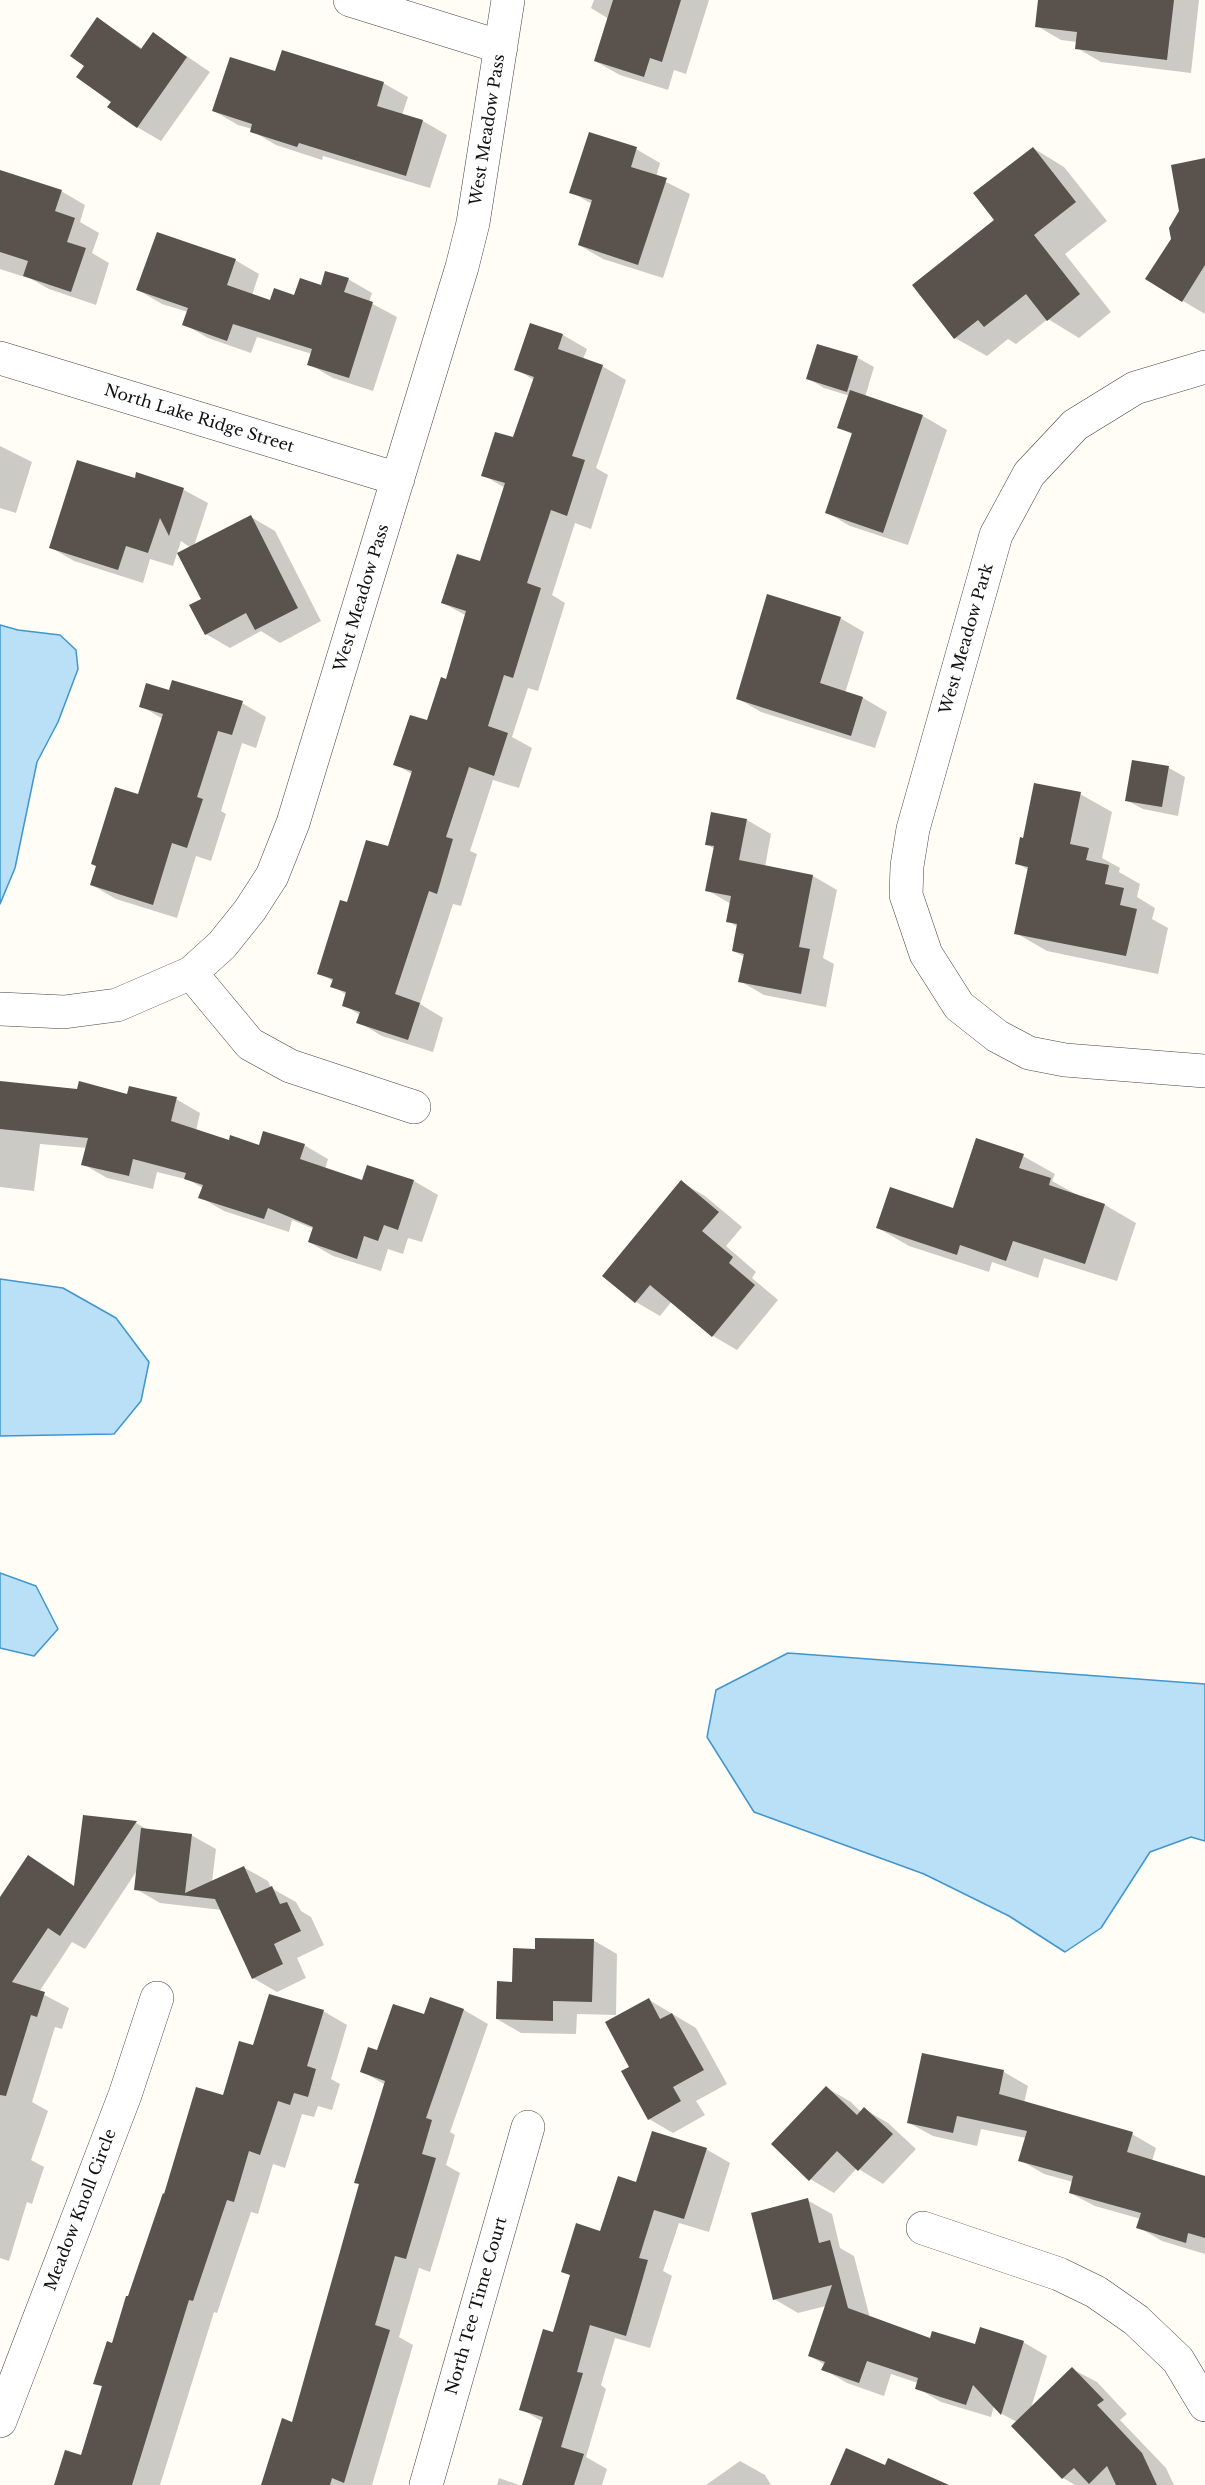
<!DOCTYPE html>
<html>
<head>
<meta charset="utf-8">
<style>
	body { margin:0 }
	canvas { display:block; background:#fffdf5 }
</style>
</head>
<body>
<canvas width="1205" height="2485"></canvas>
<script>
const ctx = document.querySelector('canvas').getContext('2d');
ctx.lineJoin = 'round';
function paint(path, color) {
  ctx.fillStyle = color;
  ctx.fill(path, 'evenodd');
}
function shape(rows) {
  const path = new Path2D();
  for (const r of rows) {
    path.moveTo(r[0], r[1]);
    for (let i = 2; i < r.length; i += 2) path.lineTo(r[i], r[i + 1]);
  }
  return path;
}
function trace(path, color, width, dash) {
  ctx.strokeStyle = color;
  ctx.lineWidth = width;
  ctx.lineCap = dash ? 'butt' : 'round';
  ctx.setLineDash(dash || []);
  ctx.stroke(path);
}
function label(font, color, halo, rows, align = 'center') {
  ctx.font = font + ' "Libre Baskerville",serif';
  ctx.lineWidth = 6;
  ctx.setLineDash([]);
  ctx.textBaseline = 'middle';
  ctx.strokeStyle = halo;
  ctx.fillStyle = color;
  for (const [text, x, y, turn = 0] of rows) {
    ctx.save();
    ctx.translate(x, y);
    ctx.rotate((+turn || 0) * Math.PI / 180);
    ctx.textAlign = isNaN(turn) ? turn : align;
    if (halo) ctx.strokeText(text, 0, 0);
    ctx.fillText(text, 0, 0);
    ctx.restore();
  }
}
const water = shape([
	[0,625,18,630,60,635,76,650,78,669,58,722,37,762,15,868,0,904,0,625],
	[0,1279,63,1288,116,1318,149,1362,141,1401,114,1434,0,1436,0,1279],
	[0,1573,36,1586,58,1629,34,1656,0,1648,0,1573],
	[788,1653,1205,1684,1205,1841,1191,1837,1150,1852,1101,1928,1065,1952,1009,1916,924,1874,754,1812,707,1737,716,1690,788,1653]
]);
const shadow = shape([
	[594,0,709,0,686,74,674,70,668,90,620,75,595,61,609,19,591,8],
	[1040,0,1199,0,1191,73,1101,62,1077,48,1077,42,1061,40,1037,26],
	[98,19,143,49,154,34,210,72,161,141,137,127,113,102],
	[276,73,383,83,408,97,402,115,423,121,447,135,430,188,323,156,322,160,276,145,252,131,252,129,238,125,214,111],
	[1033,148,1064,167,1107,221,1065,254,1111,312,1079,338,1048,319,1016,344,1008,339,987,356,955,338,996,220],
	[636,149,660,163,656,177,690,194,663,278,603,259,579,245,592,204,571,192],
	[1205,165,1205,314,1183,301,1173,239],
	[0,171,61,191,85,205,80,222,99,233,92,253,109,263,96,305,49,289,31,279,0,269],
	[235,260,259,274,252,295,271,302,348,279,372,293,369,302,397,317,373,391,333,378,309,364,312,354,257,337,251,353,208,338,184,324,188,312,162,304,138,290],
	[531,325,563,335,587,349,583,359,602,366,626,380,596,468,608,475,591,529,575,523,552,595,565,603,538,691,528,688,512,737,532,748,519,788,493,780,470,851,477,854,461,906,453,904,420,1004,443,1018,433,1052,382,1036,358,1022,360,1015,344,1005,347,995,332,986,334,982,319,973,348,904,389,848,412,774,395,764,428,722,447,681,467,616,443,603,481,563,505,488,483,475,514,439,534,380,516,369],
	[818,346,858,358,874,367,865,397,923,416,947,430,908,545,850,526,826,512,853,435,839,427,850,396,824,388,808,378],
	[0,446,32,462,16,513,0,508],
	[137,474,184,490,208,503,194,546,251,517,275,531,321,621,280,643,261,631,230,648,206,634,203,600,191,548,181,541,173,566,150,559,143,583,74,561,50,547,136,479],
	[840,618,864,632,845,693,863,698,887,712,875,748,761,712,737,698],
	[170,692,242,703,266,717,256,748,242,743,221,811,226,814,211,861,196,856,177,918,116,899,92,885,139,796,163,719,141,706],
	[1133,761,1169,768,1185,777,1178,816,1143,809,1126,800],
	[1080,794,1112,812,1102,858,1120,868,1119,872,1140,884,1137,897,1155,908,1152,919,1168,928,1158,974,1047,951,1016,933,1029,870,1016,863,1024,840],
	[712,814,747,820,771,834,765,867,813,876,837,890,823,958,834,964,826,1007,764,995,740,981,745,957,733,951,738,927,728,921,731,904,707,890,715,849,706,844],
	[0,1083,176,1099,200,1113,196,1131,230,1142,260,1147,304,1145,328,1159,325,1169,363,1181,368,1166,414,1181,438,1195,422,1242,408,1238,403,1254,388,1249,381,1271,333,1256,309,1242,314,1229,292,1220,289,1232,224,1211,200,1197,203,1188,189,1180,157,1172,153,1189,107,1178,83,1164,87,1148,40,1144,34,1191,0,1187],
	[1023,1156,1055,1174,1052,1181,1081,1197,1105,1205,1136,1223,1117,1281,1044,1258,1038,1278,992,1262,989,1272,909,1246,878,1228,954,1210],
	[681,1182,705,1196,742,1227,726,1246,756,1272,752,1278,778,1300,737,1350,713,1336,672,1301,660,1316,636,1302],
	[84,1817,136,1823,150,1831,191,1835,216,1849,212,1882,243,1867,268,1881,271,1888,296,1902,301,1911,311,1917,324,1945,297,1958,306,1978,277,1992,253,1978,222,1910,160,1903,136,1889,138,1869,85,1949,72,1942,39,1992,69,2008,62,2029,55,2027,32,2102,48,2111,31,2160,44,2167,32,2204,27,2202,9,2261,0,2258,0,1899,28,1857,75,1887],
	[593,1940,617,1954,616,2015,577,2014,576,2034,521,2033,497,2019,513,1983,536,1950],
	[431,1999,464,2010,488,2024,450,2132,455,2135,446,2165,460,2173,430,2272,419,2268,399,2337,413,2345,372,2485,263,2485,293,2423,361,2185,386,2085,361,2071,378,2052,425,2016],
	[649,2000,696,2028,727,2084,696,2101,705,2115,673,2133,649,2119,631,2068],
	[323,2011,347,2025,331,2079,340,2084,332,2110,318,2106,314,2117,302,2114,285,2168,273,2164,258,2214,251,2212,217,2313,214,2312,160,2485,56,2485,82,2457,103,2387,95,2383,224,2097,254,2047],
	[1004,2072,1028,2086,1024,2103,1132,2134,1156,2148,1152,2161,1205,2177,1205,2254,1162,2241,1138,2227,1141,2219,1095,2206,1070,2193,1073,2182,1044,2174,1020,2160,1026,2138,981,2129,977,2146,933,2136,909,2123],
	[827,2088,851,2102,861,2112,864,2109,888,2123,916,2149,883,2184,857,2168,834,2193,810,2179],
	[706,2149,730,2163,709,2232,679,2223,663,2271,672,2276,650,2348,615,2338,601,2385,606,2389,586,2457,607,2469,602,2485,523,2485,543,2422,521,2409,554,2334,572,2276,563,2271,601,2233,637,2183],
	[807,2200,832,2214,840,2248,854,2256,870,2318,931,2339,976,2346,1023,2342,1047,2356,1031,2408,1072,2369,1097,2382,1127,2414,1120,2420,1166,2468,1174,2485,1075,2485,1063,2478,1017,2422,1002,2414,994,2406,991,2417,941,2402,917,2388,918,2383,891,2374,884,2396,847,2383,823,2369,825,2365,810,2356,826,2306,798,2313,774,2299],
	[740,2461,765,2475,771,2485,706,2485],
	[499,2478,519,2485,497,2485]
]);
const building = shape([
	[613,0,681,0,662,62,650,58,644,77,594,61],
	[1038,0,1174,0,1167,60,1075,49,1077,32,1035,27],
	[97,17,141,49,153,32,187,57,137,128,107,107,111,102,76,77,84,66,70,56],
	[282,50,384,82,377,106,423,120,406,176,299,143,297,147,250,132,252,124,212,111,230,57,275,71],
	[589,132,637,147,631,167,667,178,638,265,578,245,592,200,569,193],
	[1033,147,1076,202,1034,235,1080,294,1047,321,1026,294,984,327,978,320,954,339,912,285,994,220,973,193],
	[1205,158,1205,265,1182,302,1145,279,1171,239,1169,228,1179,211,1171,165],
	[0,170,62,190,55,211,75,218,67,242,86,248,71,292,23,276,28,261,0,252],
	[157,232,236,259,227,285,270,300,274,288,294,295,300,278,321,285,325,271,349,278,344,292,373,302,349,378,307,365,312,349,233,324,227,341,182,325,188,308,136,290],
	[530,323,563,334,558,349,603,365,572,456,585,460,567,516,551,510,527,583,541,588,513,678,504,675,488,726,508,733,494,776,469,767,446,837,453,839,437,894,429,891,395,994,420,1003,408,1040,356,1023,360,1012,342,1006,346,992,330,987,333,979,317,974,340,900,347,902,366,840,388,846,412,771,393,765,410,715,427,720,441,677,446,679,466,611,441,603,457,554,480,561,505,483,481,476,495,432,513,437,534,377,514,370],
	[817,344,858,356,847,392,806,379],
	[850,390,923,415,883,533,825,513,852,433,837,428],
	[77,460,135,478,136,472,184,488,169,536,160,518,148,553,126,546,118,570,49,548],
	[251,515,298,608,255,630,246,613,205,635,189,605,201,599,177,553],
	[767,594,841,617,820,683,863,697,851,736,736,699],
	[172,680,243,701,232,735,218,731,197,797,203,799,187,848,172,843,153,905,90,885,96,866,91,864,115,787,138,794,163,714,139,707,146,683,169,690],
	[1132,760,1169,766,1162,807,1125,801],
	[1034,783,1081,792,1070,844,1089,848,1086,860,1109,865,1105,884,1124,888,1120,905,1137,909,1126,956,1014,934,1028,867,1015,864,1020,837,1023,838],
	[711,812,747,819,739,860,813,875,799,947,810,949,801,994,738,982,744,954,732,951,737,924,726,922,731,896,705,891,714,846,705,845],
	[0,1081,77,1089,79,1081,127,1094,129,1086,177,1097,171,1121,229,1140,230,1135,259,1145,263,1131,305,1144,300,1159,362,1180,367,1165,414,1180,398,1230,384,1225,378,1241,364,1236,357,1259,308,1242,313,1227,268,1208,264,1219,198,1198,203,1185,184,1179,186,1173,133,1159,129,1176,81,1165,88,1138,0,1129],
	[976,1138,1024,1154,1019,1168,1051,1178,1049,1185,1105,1204,1085,1264,1013,1241,1006,1261,960,1245,957,1255,876,1228,890,1187,953,1208],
	[681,1180,719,1212,702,1231,733,1257,729,1263,755,1285,712,1337,650,1285,635,1303,602,1276],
	[83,1815,137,1821,60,1936,48,1928,12,1982,45,1992,37,2017,31,2015,6,2096,0,2095,0,1897,28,1855,74,1886],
	[141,1828,192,1834,185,1893,244,1866,256,1893,272,1886,280,1904,287,1902,301,1931,274,1944,283,1964,252,1979,215,1899,134,1890],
	[535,1938,594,1939,592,2002,553,2001,553,2021,496,2019,497,1981,512,1982,513,1948,535,1949],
	[269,1994,324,2010,307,2066,316,2069,308,2097,294,2093,290,2105,278,2101,260,2155,249,2151,234,2202,227,2200,193,2301,189,2300,132,2485,54,2485,65,2450,81,2455,102,2386,93,2384,107,2341,112,2343,126,2296,128,2296,163,2193,164,2194,196,2087,223,2095,239,2041,253,2045],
	[430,1997,464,2009,426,2118,432,2120,422,2154,436,2158,406,2259,395,2256,375,2325,390,2330,344,2483,332,2478,330,2485,261,2485,282,2418,292,2422,359,2184,354,2183,385,2081,360,2072,368,2047,377,2050,393,2004,424,2014],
	[649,1998,660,2019,672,2013,704,2070,673,2087,681,2101,648,2120,621,2071,629,2067,605,2022],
	[922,2053,1004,2070,999,2094,1133,2132,1127,2152,1205,2176,1205,2238,1188,2233,1186,2243,1136,2228,1141,2213,1069,2193,1073,2176,1018,2161,1027,2131,957,2116,953,2133,907,2123],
	[826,2086,857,2115,864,2107,893,2134,858,2171,837,2151,809,2181,771,2144],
	[652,2131,707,2148,684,2219,654,2210,639,2258,648,2260,626,2336,590,2325,577,2372,583,2373,561,2447,584,2454,574,2485,522,2485,543,2417,519,2410,543,2329,553,2332,570,2275,561,2272,576,2223,600,2231,618,2176,636,2182],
	[808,2198,819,2243,830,2240,848,2308,930,2338,932,2331,975,2344,980,2327,1024,2341,1001,2415,973,2385,966,2405,915,2389,918,2378,867,2361,859,2383,821,2370,825,2362,808,2356,832,2285,773,2300,751,2213],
	[1072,2367,1104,2400,1097,2405,1142,2453,1157,2485,1116,2485,1107,2466,1089,2484,1074,2468,1062,2479,1011,2426],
	[846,2448,885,2465,888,2458,949,2485,830,2485]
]);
const minor = shape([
	[350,0,501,47],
	[0,358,398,479],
	[1205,367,1135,388,1075,425,1029,474,996,535,913,829,907,866,906,895,926,954,959,1006,997,1036,1029,1053,1065,1060,1205,1071],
	[191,973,250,1044,290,1066,414,1107],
	[0,1009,64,1012,117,1005,191,973,222,945,250,910,272,876,293,823,462,267,473,223,508,0],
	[923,2228,1059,2274,1096,2292,1136,2320,1178,2360,1205,2405],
	[0,2421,125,2095,157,1998],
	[426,2485,528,2127]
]);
const streetNames = [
	["West Meadow Pass",488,130,-81],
	["North Lake Ridge Street",199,419,17],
	["West Meadow Pass",362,598,-73],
	["West Meadow Park",967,639,-74],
	["Meadow Knoll Circle",81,2210,-69],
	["North Tee Time Court",477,2306,-74]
];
paint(water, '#b9e0f7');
trace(water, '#3f96cf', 1.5);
paint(shadow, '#0003');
paint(building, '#5a524d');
trace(minor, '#444', 34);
trace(minor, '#fff', 33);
label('16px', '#111', '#fff', streetNames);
</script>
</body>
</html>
